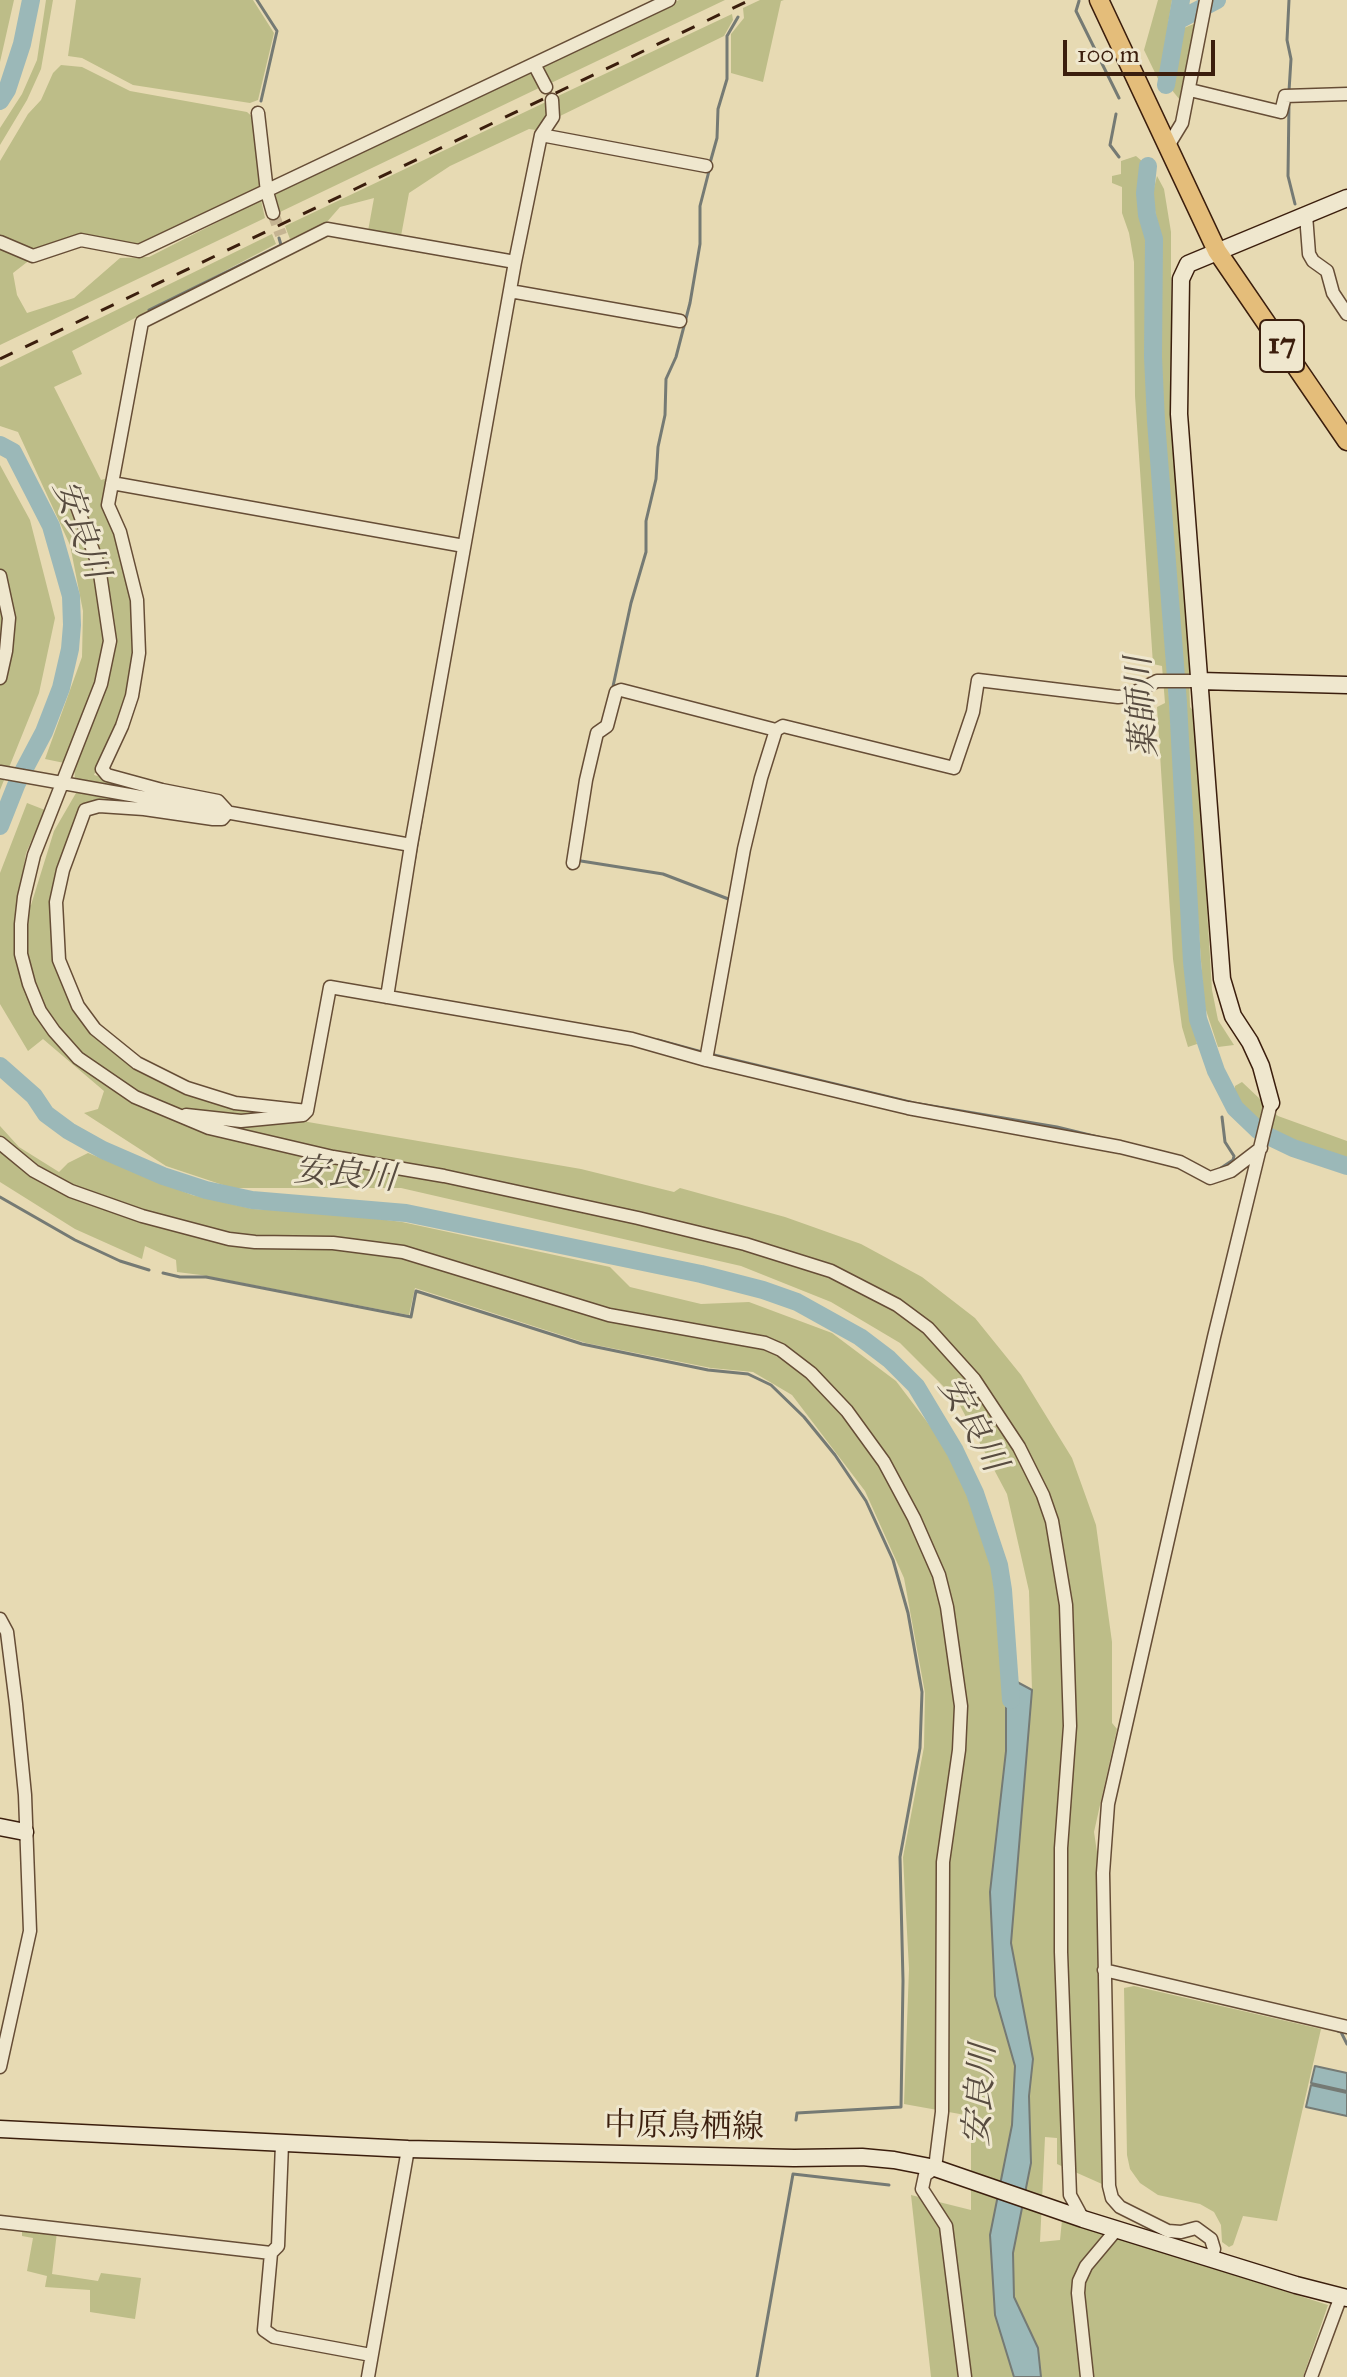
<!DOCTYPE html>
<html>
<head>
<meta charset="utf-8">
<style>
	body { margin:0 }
	#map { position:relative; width:1347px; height:2377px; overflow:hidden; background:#e7dab3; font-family:"IM FELL Great Primer",serif }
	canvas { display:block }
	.scale { position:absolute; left:1063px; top:40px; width:152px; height:36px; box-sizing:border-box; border:4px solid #3b1e0d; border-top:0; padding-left:10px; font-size:24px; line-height:28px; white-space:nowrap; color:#3b1e0d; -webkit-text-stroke:6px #efe7ce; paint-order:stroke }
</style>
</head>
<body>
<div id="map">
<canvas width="1347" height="2377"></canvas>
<div class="scale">100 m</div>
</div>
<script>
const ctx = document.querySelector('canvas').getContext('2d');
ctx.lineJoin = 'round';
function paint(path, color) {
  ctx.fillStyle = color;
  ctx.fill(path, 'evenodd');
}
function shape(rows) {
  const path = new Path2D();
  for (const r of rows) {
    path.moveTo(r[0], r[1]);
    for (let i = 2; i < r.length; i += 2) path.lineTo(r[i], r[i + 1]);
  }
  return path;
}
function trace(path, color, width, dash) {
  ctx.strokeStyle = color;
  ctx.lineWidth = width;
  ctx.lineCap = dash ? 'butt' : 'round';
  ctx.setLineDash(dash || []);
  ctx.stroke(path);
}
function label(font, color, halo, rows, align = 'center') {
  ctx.font = font + ' "IM FELL Great Primer","Noto Serif JP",serif';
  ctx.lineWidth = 6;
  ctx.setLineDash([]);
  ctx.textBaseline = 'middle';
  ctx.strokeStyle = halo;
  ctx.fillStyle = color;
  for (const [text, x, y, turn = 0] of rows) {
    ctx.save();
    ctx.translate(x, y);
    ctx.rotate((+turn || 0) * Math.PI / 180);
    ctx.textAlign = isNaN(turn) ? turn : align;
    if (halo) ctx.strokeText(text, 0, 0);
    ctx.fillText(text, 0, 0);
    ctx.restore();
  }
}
const green = shape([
	[0,0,14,0,0,62],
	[46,0,53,0,41,69,27,100,0,145,0,128,22,94,37,60],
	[76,0,253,0,274,33,258,100,250,103,133,85,82,58,68,56],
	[679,0,725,0,551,83,544,67],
	[760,0,784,0,781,1,763,82,731,73,731,34,744,18,743,8],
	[1158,0,1172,0,1159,81,1144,50],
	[732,14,733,20,724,36,558,117,558,96],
	[1196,23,1180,100,1171,89,1184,28],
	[61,65,82,67,130,91,247,112,256,120,263,188,138,246,80,235,32,253,0,238,0,161,28,114,41,100,53,73],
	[533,72,541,87,280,212,275,194],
	[548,101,549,114,536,130,529,129,450,166,409,193,401,236,368,231,374,198,340,207,326,223,290,239,285,226],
	[1136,156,1143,162,1137,191,1138,206,1147,242,1148,393,1190,1002,1197,1044,1188,1047,1182,1027,1173,959,1157,707,1165,703,1162,666,1153,664,1135,396,1134,262,1129,233,1122,213,1122,187,1112,183,1112,176,1121,174,1121,161],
	[1157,176,1164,189,1171,232,1171,408,1192,671,1189,675,1190,707,1195,713,1212,990,1218,1020,1234,1045,1218,1047,1204,1004,1162,400,1162,244,1152,196],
	[261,200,265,218,0,345,0,247,31,259,13,273,17,295,27,313,74,298,120,258,149,257],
	[272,234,276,244,72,351,82,374,54,387,101,480,108,478,136,607,135,656,121,715,94,775,171,796,169,807,83,803,56,881,56,961,73,1010,111,1049,157,1079,274,1109,308,1122,581,1169,674,1192,680,1188,785,1217,861,1244,922,1277,975,1318,1021,1375,1072,1458,1096,1525,1112,1642,1112,1723,1117,1729,1094,1832,1097,1852,1102,2184,1057,2164,1057,2138,1045,2137,1040,2242,1060,2240,1062,2220,1328,2305,1303,2377,1041,2377,1038,2348,1014,2297,1013,2253,1031,2163,1029,2096,1033,2059,1011,1943,1032,1690,1029,1591,1007,1494,957,1400,900,1343,831,1302,741,1266,401,1188,232,1188,166,1166,84,1113,98,1109,104,1091,43,1039,28,1051,0,1004,0,873,27,803,45,810,26,853,17,910,31,905,54,831,76,793,74,765,45,759,82,657,83,611,70,545,18,432,0,426,0,367],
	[0,465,30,520,55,618,39,693,0,790],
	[1242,1082,1278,1116,1347,1141,1347,1159,1287,1138,1245,1110,1234,1096,1235,1086],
	[0,1126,19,1147,59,1172,68,1163,88,1153,192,1195,253,1209,339,1214,402,1222,610,1267,630,1287,701,1304,749,1302,832,1333,896,1381,953,1456,996,1576,1006,1676,1006,1751,990,1892,995,1996,1015,2066,1012,2125,990,2235,995,2315,1014,2377,931,2377,911,2195,971,2210,971,2116,904,2104,909,1969,903,1857,924,1747,925,1693,904,1578,865,1491,792,1395,753,1372,711,1368,586,1343,415,1288,409,1315,201,1275,177,1272,176,1260,145,1246,142,1259,75,1229,0,1182],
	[1134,1986,1321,2029,1277,2221,1243,2216,1233,2245,1229,2247,1222,2242,1221,2225,1214,2212,1200,2204,1158,2195,1140,2183,1130,2169,1127,2155,1124,1988],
	[22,2228,57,2232,52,2274,98,2281,101,2273,141,2278,135,2319,90,2312,90,2290,45,2287,47,2276,27,2271,33,2238,22,2236]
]);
const water = shape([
	[1006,1676,1032,1690,1011,1943,1033,2059,1029,2096,1031,2163,1013,2253,1014,2297,1038,2348,1041,2377,1014,2377,995,2315,990,2235,1012,2125,1015,2066,995,1996,990,1892,1006,1751,1006,1676],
	[1315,2066,1347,2073,1347,2091,1311,2083,1315,2066],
	[1311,2085,1347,2093,1347,2116,1306,2107,1311,2085]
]);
const stream = shape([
	[257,0,277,31,261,101],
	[1289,0,1287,40,1291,59,1289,91],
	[1079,1,1076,11,1119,98],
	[1289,103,1288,176,1295,204],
	[1116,114,1110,145,1119,157],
	[710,163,717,138,718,109,727,79,727,36,738,17],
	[149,310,281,245,279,238],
	[612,691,631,603,646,552,646,521,656,479,658,447,665,415,666,379,676,357,690,303,700,244,700,206,709,171],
	[578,858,581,861,663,874,731,900],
	[414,862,431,763],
	[658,1040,702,1052],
	[710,1054,914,1103,1057,1127,1102,1138],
	[1221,1168,1233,1160,1234,1156,1225,1142,1222,1117],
	[0,1197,75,1240,120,1261,149,1270],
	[163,1273,180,1277,206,1277,411,1317,416,1291,582,1344,708,1370,748,1374,771,1385,804,1417,835,1455,866,1501,893,1560,908,1613,922,1692,920,1748,900,1857,903,1981,901,2107,797,2113,796,2120],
	[1338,2031,1341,2032,1347,2044],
	[757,2377,793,2174,889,2185]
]);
const river = shape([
	[1179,20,1217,0],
	[1166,85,1181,0],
	[0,101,7,90,22,44,31,0],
	[1148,166,1145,193,1147,215,1154,239,1153,357,1156,421,1178,703,1192,962,1198,1019,1216,1071,1235,1108,1258,1130,1270,1137,1293,1148,1347,1166],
	[0,445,13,452,51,526,71,596,72,625,70,649,61,688,44,732,17,783,0,826],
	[0,1066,34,1096,46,1114,69,1131,103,1150,163,1176,206,1190,252,1200,406,1213,701,1274,763,1290,797,1302,860,1337,889,1359,916,1386,955,1451,975,1493,999,1565,1003,1590,1011,1700]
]);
const streetTunnel = shape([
	[273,213,281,235]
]);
const street = shape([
	[534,64,546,87],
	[1190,90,1281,112,1285,96,1347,94],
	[258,113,267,192,273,213],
	[541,135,706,166],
	[1168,146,1182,123,1206,0],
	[1306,215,1309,254,1313,261,1327,271,1333,293,1347,314],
	[0,242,33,256,81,240,139,251,669,0],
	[510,291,680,321],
	[112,483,464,546],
	[75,501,99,567,110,641,101,684,34,855,24,897,21,924,21,954,29,984,40,1011,54,1031,78,1058,135,1097,209,1128,333,1157,444,1176,638,1218,745,1244,831,1271,897,1305,928,1328,974,1379,1019,1447,1043,1495,1052,1521,1066,1605,1070,1726,1061,1848,1061,1952,1070,2195,1083,2219],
	[0,576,9,618,6,651,0,678],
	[0,772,411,845],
	[573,863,586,780,597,733,607,726,616,692,621,690,776,730],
	[387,997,411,845,515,262,541,135,553,117,552,100],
	[706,1060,744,849,761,778,776,730,783,726,954,768,973,712,978,680,1118,697,1127,696,1157,681,1200,681],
	[307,1111,235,1103,187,1088,137,1063,95,1029,78,1006,59,960,56,902,63,870,85,810,99,806,144,809,213,819,222,819,228,812,218,801,162,790,107,775,102,769,122,726,132,696,139,653,137,600,120,532,108,505,142,322,327,229,515,262],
	[186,1115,241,1121,303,1115,307,1111,330,987,632,1039,706,1060,908,1108,1120,1147,1180,1162,1210,1178,1231,1171,1261,1148],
	[0,1143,34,1171,71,1191,142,1216,229,1239,255,1242,333,1243,403,1252,609,1315,765,1343,781,1350,811,1373,847,1411,884,1462,914,1518,939,1575,947,1607,961,1706,959,1750,943,1862,942,2112,935,2168,925,2175,922,2189,946,2226,965,2377],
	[0,1619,7,1632,16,1704,25,1795,30,1931,0,2067],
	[1104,1970,1347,2027],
	[0,2222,271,2253,278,2246,282,2144],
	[271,2253,264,2330,274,2337,371,2355],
	[1211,2258,1214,2249,1211,2239,1196,2228,1181,2232,1168,2231,1120,2207,1112,2198,1109,2186,1103,1873,1108,1804,1214,1337,1271,1103],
	[368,2377,408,2149],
	[1087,2377,1078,2293,1079,2281,1086,2266,1117,2229],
	[1311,2377,1341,2296]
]);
const secondary = shape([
	[1200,681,1347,685],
	[1271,1103,1261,1066,1250,1042,1233,1016,1222,979,1179,414,1181,279,1188,264,1347,198],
	[0,1827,25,1832],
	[0,2129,408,2149,794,2158,862,2157,894,2160,935,2168,1083,2219,1296,2285,1347,2298]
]);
const primary = shape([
	[1099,0,1217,251,1347,441]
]);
const rail = shape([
	[0,359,750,0]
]);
const shields = [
	[1282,346,44]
];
const shieldNames = [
	["17",1282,346]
];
const streetNames = [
	["中原鳥栖線",684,2128,1]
];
const waterNames = [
	["安良川",79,530,70],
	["薬師川",1144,707,-94],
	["安良川",345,1176,5],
	["安良川",971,1425,61],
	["安良川",982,2095,-86]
];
paint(green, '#bdbd88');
paint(water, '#9bb8b8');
trace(water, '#757a74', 2);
trace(stream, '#757a74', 3);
trace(river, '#9bb8b8', 18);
trace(streetTunnel, '#c5b492', 12, [12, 6]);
trace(street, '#664d36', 15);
trace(secondary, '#3b1e0d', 19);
trace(primary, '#3b1e0d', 21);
trace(street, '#efe7ce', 12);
trace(secondary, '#efe7ce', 16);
trace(primary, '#e4bd7a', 18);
trace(rail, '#3b1e0d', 3, [14, 14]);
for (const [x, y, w] of shields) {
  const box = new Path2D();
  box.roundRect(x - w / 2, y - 26, w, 52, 6);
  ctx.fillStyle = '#efe7ce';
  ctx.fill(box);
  trace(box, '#3b1e0d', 2);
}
label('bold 30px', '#3b1e0d', null, shieldNames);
label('32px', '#3b1e0d', '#efe7ce', streetNames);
label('italic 34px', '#584c40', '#efe7ce', waterNames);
</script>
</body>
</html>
